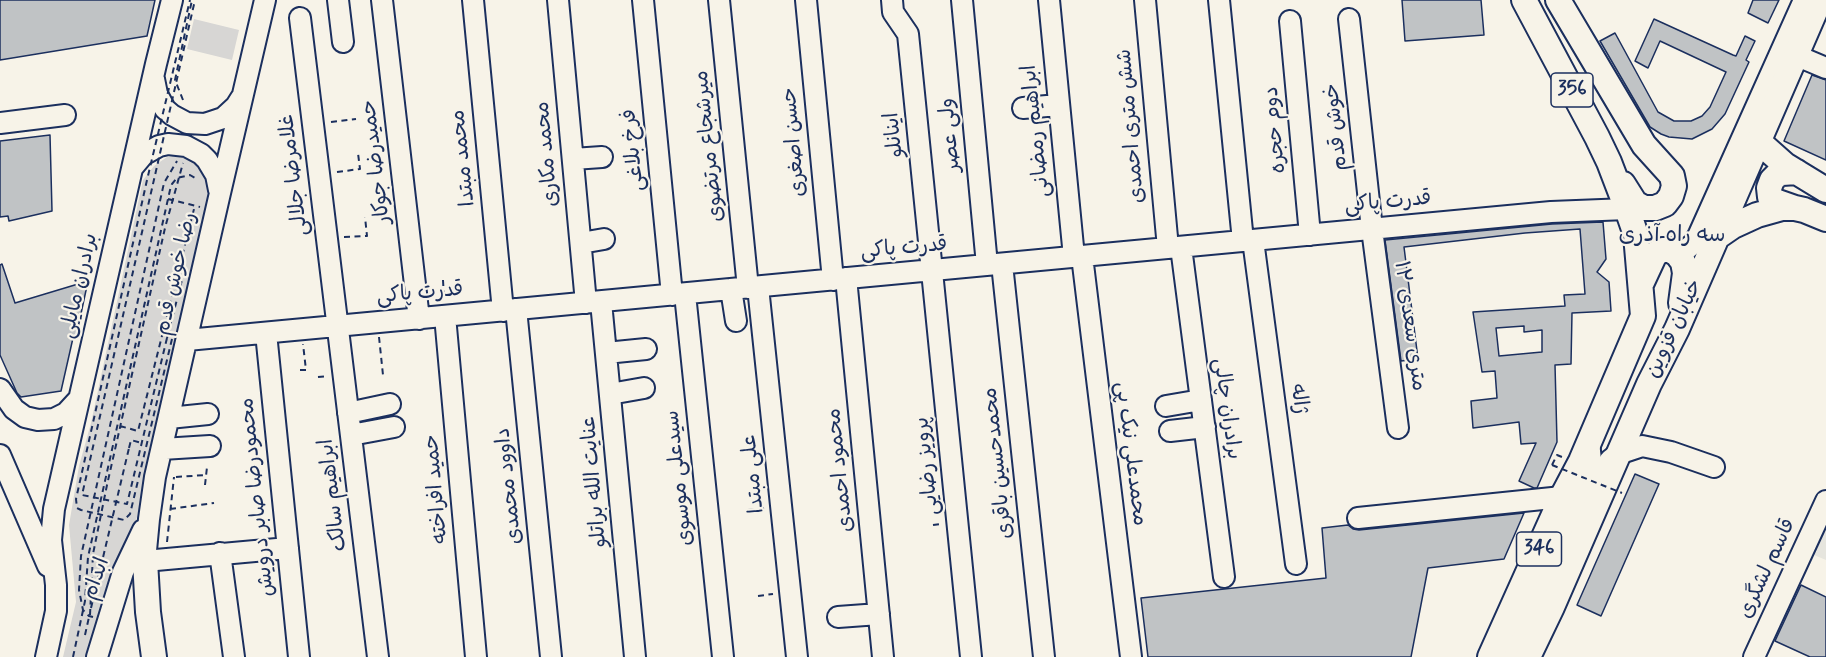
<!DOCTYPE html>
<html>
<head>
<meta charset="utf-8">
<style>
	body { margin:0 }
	canvas { display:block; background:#f7f3e8 }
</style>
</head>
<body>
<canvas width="1826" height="657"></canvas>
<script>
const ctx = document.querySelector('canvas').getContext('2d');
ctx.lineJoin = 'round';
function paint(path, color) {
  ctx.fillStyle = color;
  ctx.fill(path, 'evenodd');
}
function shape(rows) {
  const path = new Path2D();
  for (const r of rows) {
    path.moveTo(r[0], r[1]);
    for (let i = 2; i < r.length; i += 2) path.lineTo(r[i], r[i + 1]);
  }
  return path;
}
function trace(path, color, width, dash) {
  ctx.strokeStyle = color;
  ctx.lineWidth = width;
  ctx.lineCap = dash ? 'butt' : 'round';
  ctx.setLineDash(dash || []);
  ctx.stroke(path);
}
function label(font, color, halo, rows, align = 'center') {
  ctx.font = font + ' Mynerve,"Playpen Sans Arabic",sans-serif';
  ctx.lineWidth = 4.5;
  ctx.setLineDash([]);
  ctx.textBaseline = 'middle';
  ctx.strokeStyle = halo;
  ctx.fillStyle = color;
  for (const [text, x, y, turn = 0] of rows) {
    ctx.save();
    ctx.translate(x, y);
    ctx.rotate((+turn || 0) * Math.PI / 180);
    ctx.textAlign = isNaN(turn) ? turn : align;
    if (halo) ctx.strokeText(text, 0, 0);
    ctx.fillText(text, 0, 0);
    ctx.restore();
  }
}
const built = shape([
	[1826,529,1826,560,1814,555]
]);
const green = shape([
	[194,19,239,30,232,60,187,49],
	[179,155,195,159,209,173,211,202,137,517,108,601,94,657,63,657,76,602,69,525,79,466,91,423,143,180,154,166,167,157]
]);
const building = shape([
	[0,0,155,0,147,36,0,60,0,0],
	[1402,0,1481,0,1484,35,1405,41,1402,0],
	[1753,0,1779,0,1768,23,1748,13,1753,0],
	[1654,19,1733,55,1736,56,1745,36,1755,41,1746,60,1749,62,1725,114,1712,129,1692,139,1669,137,1661,134,1650,127,1600,41,1615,33,1658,112,1674,121,1691,121,1702,116,1710,107,1726,72,1660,41,1648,68,1635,61,1654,19],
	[1812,75,1826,80,1826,160,1784,141,1812,75],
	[50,135,52,211,9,221,8,216,0,217,0,141,50,135],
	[1603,222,1606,259,1597,272,1609,282,1611,311,1572,313,1571,364,1555,365,1557,442,1537,488,1534,488,1519,481,1536,443,1521,444,1519,422,1473,428,1471,401,1497,398,1495,371,1482,372,1473,312,1565,306,1564,295,1585,294,1580,229,1525,233,1404,247,1418,359,1401,361,1385,240,1552,224,1603,222],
	[1524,326,1524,332,1542,330,1542,352,1499,356,1496,328,1524,326],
	[2,264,15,303,88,281,76,337,73,338,61,391,21,397,17,393,0,355,0,265,2,264],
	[1635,474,1659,484,1601,616,1577,605,1635,474],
	[1524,513,1504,559,1428,568,1411,657,1148,657,1141,598,1326,578,1322,528,1348,525,1353,529,1359,530,1524,513],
	[1801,585,1826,597,1826,657,1810,657,1775,641,1801,585]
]);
const path = shape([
	[183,100,175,80,192,0],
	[331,122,356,119],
	[337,172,360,169,358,153],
	[168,199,200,207],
	[344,237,367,236,365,217],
	[443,280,444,298],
	[379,337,383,375],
	[167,338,182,280],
	[300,370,306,370,303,344],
	[318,377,328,376],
	[120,426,138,431,195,205],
	[1552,465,1557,455,1562,457],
	[176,477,206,475],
	[205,485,207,467],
	[170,509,214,503],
	[748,510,764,508],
	[933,525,940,524],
	[167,542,174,477],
	[758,596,773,594],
	[91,608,129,448],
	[90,615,93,554,107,485,165,228,183,163],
	[93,617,89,616,83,610,79,590,81,556,164,183,177,161],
	[85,635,89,617],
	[73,657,85,601,88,557,170,190,172,184,177,178,190,175,197,179]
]);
const minor = shape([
	[265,0,220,193,155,477,149,519,145,561,288,548],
	[338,0,343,42],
	[382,0,419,319],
	[473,0,503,311],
	[558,0,586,303],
	[643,0,672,295],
	[719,0,748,288],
	[806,0,833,280],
	[892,0,893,12,908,34,971,657],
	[962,0,987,265],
	[1049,0,1074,257],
	[1145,0,1168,248],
	[1219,0,1243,241],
	[300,18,378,657],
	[1349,19,1372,229,1398,428],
	[1290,21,1310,235],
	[1795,55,1826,68],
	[154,79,157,94,165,109,172,115,187,123,205,124,223,118,236,106,241,98],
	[1023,108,1059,105],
	[0,123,65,115],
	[573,159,602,157],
	[133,167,143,155,159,146,168,144,186,146,201,154,207,160,216,175,219,190],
	[1253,240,1296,564],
	[581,243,604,239],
	[1181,247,1224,577],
	[1677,254,1687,249,1694,243,1699,234,1804,0],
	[1082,256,1131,657],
	[1002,264,1044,657],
	[846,278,883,657],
	[758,287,797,657],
	[731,289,736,321],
	[685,294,723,657],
	[601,302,635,657],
	[516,309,551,657],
	[445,316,476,657],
	[266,333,299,657],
	[187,340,1551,212,1627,209],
	[606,353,646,349],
	[0,389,14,409,25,417,38,420,54,419,66,413,78,400],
	[610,394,644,388],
	[1166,406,1201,400],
	[348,413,390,404],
	[169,418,208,414],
	[1170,431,1205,427],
	[351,435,394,427],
	[162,449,210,446],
	[0,455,48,566],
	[1610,460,1618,454,1642,446,1671,452,1714,467],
	[1358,518,1562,497],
	[220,553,234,657],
	[838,617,879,614],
	[46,657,56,611,56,585,51,540,54,509,156,64,172,0],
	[97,657,123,572,143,530],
	[1508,657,1592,471,1589,441],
	[1754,657,1826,501]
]);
const major = shape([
	[1558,0,1644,145,1672,176,1674,186,1671,196,1665,204,1655,208,1644,208,1635,203,1623,184],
	[1758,141,1785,165,1826,190],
	[1795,208,1775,201,1770,197,1769,188,1772,180,1777,175,1782,173,1797,172],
	[1717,237,1733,226,1757,215,1782,208,1795,208,1804,210,1826,219],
	[1642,282,1655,254,1662,250,1670,250,1677,254,1683,262,1685,273,1681,303],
	[145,561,148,612,154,657],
	[1490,657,1562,497,1581,461,1643,316,1636,235,1627,209,1609,162,1597,137,1524,0],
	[1528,657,1552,607,1649,384,1677,329,1820,0]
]);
const pathBridge = shape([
	[167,338,127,504,82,495,195,0],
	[172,339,130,514,124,520,81,510,77,508,76,499,147,180,190,0],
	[129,448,131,440,142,443],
	[1552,465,1622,493]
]);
const shields = [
	[1572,90,42],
	[1539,549,45]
];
const shieldNames = [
	["356",1572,90],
	["346",1539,549]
];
const streetNames = [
	["شش متری احمدی",1132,126,-95],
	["خوش قدم",1337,127,-96],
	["دوم حجره",1276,130,-95],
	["ابراهیم رمضانی",1037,131,-96],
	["اینانلو",895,135,-96],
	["ولی عصر",951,135,-95],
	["حسن اصغری",795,142,-95],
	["میرشجاع مرتضوی",710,146,-96],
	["فرخ بلاغی",634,150,-96],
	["محمد مکاری",548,154,-95],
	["محمد مبتدا",464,158,-96],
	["حمیدرضا جوکار",377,162,-97],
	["غلامرضا جلالی",295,175,-97],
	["قدرت پاکی",1388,203,-5],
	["قدرت پاکی",904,249,-5],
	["رضا خوش قدم",177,274,-77],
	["برادران مایلی",80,286,-77],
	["قدرت پاکی",420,294,-5],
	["۱۲ متری سعدی",1409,326,82],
	["خیابان قزوین",1675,329,-65],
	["ژاله",1298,399,82],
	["برادران چالی",1226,409,82],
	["محمدعلی نیک پی",1130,454,83],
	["محمدحسین باقری",999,463,-96],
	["پرویز رضایی",928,466,-96],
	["محمود احمدی",841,470,-96],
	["علی مبتدا",754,474,-96],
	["سیدعلی موسوی",680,478,-96],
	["عنایت الله براتلو",595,482,-95],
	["داوود محمدی",510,486,-96],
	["حمید افراخته",437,489,-95],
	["ابراهیم سالک",334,495,-97],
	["محمودرضا صابر درویش",258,497,-96],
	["قاسم لشگری",1768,569,-65],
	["ابدام",97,579,-70]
];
const neighbourhoodNames = [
	["سه راه آذری",1672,236]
];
paint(built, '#e6e5de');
paint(green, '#d7d6d4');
paint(building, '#c0c3c5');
trace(building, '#1b2f5e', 1.5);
trace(minor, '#1b2f5e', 24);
trace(major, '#1b2f5e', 28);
trace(path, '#1b2f5e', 2, [6, 4.5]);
trace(minor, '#f7f3e8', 20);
trace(major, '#f7f3e8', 24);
trace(pathBridge, '#1b2f5e', 2, [6, 4.5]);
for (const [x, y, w] of shields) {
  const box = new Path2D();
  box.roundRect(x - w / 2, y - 17, w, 34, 4.5);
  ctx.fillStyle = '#f7f3e8';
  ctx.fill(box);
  trace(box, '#1b2f5e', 1.5);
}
label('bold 20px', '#1b2f5e', null, shieldNames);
label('21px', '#1b2f5e', '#f7f3e8', streetNames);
label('22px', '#1b2f5e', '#f7f3e8', neighbourhoodNames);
</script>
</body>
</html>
